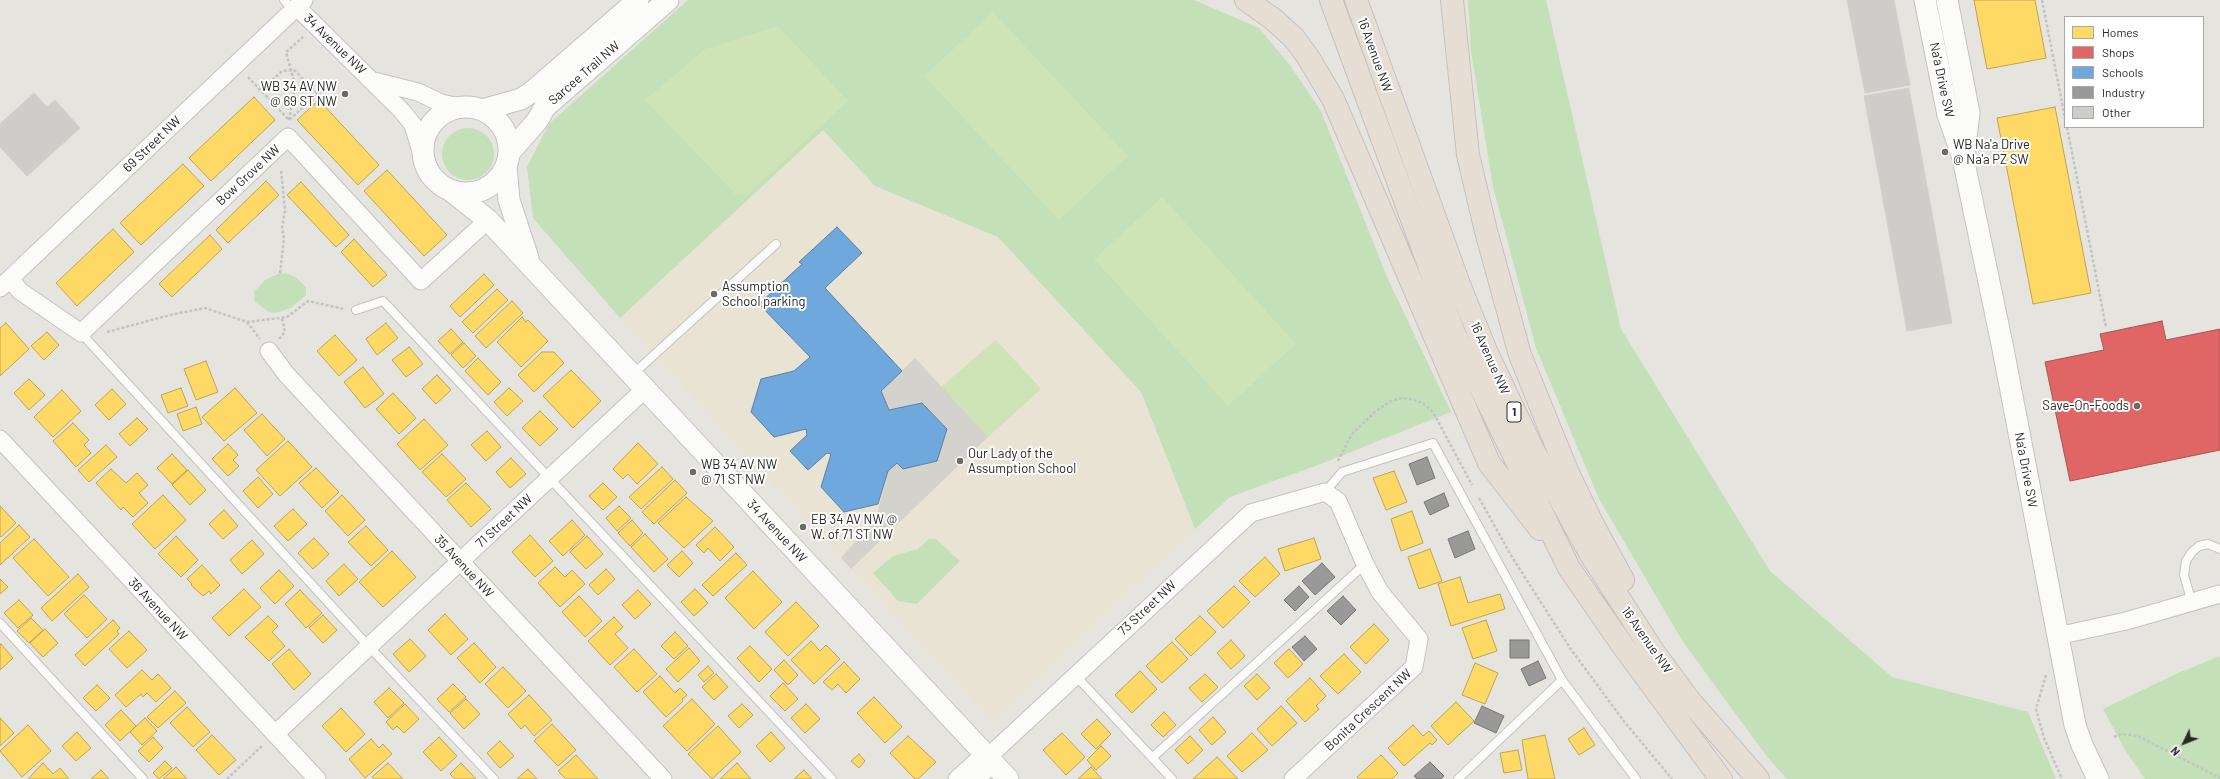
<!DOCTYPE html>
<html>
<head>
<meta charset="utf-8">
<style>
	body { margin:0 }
	#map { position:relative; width:2220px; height:779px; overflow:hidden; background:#e6e4de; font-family:Barlow,sans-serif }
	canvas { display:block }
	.legend { position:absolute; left:2064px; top:16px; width:140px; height:112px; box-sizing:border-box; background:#fff; border:1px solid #a9a9a9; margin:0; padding:5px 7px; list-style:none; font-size:12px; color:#282828 }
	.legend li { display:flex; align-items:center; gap:8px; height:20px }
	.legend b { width:20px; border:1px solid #a9a9a9 }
	.north { position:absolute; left:2164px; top:723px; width:40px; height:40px; -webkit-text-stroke:3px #fff; paint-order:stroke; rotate:227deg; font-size:11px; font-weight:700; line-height:16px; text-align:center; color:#282828 }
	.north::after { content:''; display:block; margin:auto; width:14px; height:18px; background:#282828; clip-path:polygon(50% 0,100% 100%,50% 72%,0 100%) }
</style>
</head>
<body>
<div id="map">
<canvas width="2220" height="779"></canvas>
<ul class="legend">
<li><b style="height:11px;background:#ffd966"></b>Homes</li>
<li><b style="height:11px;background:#e06666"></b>Shops</li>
<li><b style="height:11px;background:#6fa8dc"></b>Schools</li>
<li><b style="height:11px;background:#999"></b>Industry</li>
<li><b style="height:11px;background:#cfcdc9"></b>Other</li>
</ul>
<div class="north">N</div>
</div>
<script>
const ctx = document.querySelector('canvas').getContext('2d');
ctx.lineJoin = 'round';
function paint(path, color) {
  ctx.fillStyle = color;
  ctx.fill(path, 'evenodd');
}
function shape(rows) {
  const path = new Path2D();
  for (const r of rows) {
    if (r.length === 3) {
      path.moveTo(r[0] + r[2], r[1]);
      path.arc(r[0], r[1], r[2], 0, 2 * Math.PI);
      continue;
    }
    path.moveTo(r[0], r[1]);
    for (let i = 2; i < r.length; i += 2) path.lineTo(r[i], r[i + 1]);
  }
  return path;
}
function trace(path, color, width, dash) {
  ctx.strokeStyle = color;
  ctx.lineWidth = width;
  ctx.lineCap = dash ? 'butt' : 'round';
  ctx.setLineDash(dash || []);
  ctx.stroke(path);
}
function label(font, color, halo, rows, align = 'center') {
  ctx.font = font + ' Barlow,sans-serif';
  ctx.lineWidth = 4;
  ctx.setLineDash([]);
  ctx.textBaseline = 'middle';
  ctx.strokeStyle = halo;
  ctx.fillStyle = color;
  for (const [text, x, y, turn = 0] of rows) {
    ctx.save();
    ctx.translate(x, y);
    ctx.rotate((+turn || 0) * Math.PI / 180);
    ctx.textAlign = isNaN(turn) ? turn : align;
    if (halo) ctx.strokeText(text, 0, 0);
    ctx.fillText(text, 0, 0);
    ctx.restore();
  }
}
const education = shape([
	[823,130,875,187,998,237,1141,392,1195,529,992,722,620,318]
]);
const green = shape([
	[688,0,1194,0,1259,28,1290,65,1321,111,1387,277,1451,412,1326,462,1230,497,1195,529,1141,392,998,237,875,186,823,130,620,318,533,218,527,167,549,124],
	[1468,0,1546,0,1621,329,1770,571,1892,677,2028,712,2056,779,1787,779,1768,758,1683,642,1599,499,1536,348,1493,187,1471,51],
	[468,154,26],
	[280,273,288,274,297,278,306,288,306,295,291,308,276,313,269,312,255,302,254,292,265,280],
	[929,539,936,539,960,561,917,604,898,601,873,573,893,556,918,549],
	[2220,656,2220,779,2145,779,2125,750,2103,709,2178,673]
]);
const pitch = shape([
	[993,12,1128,156,1059,220,924,76],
	[778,26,848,101,747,195,735,194,645,100,705,49],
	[1162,197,1296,344,1228,406,1094,259],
	[996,340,1041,389,988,437,941,387]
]);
const plaza = shape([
	[915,358,988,437,851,569,841,558,876,519,888,471,897,463,903,469,937,461,947,429,922,403,889,410,881,391]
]);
const homes = shape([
	[1974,0,2035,0,2046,58,1987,69,1974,0],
	[254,97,275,120,211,181,189,158,254,97],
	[319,100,379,165,358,185,297,120,319,100],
	[2055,107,2091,293,2033,304,1997,118,2055,107],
	[183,164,204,186,141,245,120,223,183,164],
	[387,170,447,235,424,256,364,191,387,170],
	[266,181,279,195,228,243,216,230,266,181],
	[301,182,349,235,336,247,287,195,301,182],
	[113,229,134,252,77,306,56,283,113,229],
	[210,235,222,249,172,297,159,284,210,235],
	[354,239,387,275,373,287,341,252,354,239],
	[484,274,494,285,460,317,450,306,484,274],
	[497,289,508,300,473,333,462,322,497,289],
	[512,301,523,313,486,348,475,336,512,301],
	[522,317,526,322,528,320,548,341,521,367,497,342,522,317],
	[6,323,29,349,0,376,0,328,6,323],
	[386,323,398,338,377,355,366,339,386,323],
	[451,329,463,342,450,354,438,341,451,329],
	[47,332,59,345,44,360,31,346,47,332],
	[335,335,357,360,339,376,317,351,335,335],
	[464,343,476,356,463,368,451,355,464,343],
	[409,347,423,364,406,377,392,360,409,347],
	[542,352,554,352,564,363,534,392,518,375,542,352],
	[478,358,501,382,488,395,465,371,478,358],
	[206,361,218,392,196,400,184,369,206,361],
	[363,367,384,394,365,408,344,382,363,367],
	[571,370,601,401,573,428,543,396,571,370],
	[437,375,451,390,436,404,422,389,437,375],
	[29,379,45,395,29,410,14,393,29,379],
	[181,388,188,406,168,413,161,395,181,388],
	[235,388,257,413,224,441,202,417,235,388],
	[509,388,523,401,507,416,494,402,509,388],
	[112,389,126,404,109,420,95,405,112,389],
	[62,390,81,411,53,437,34,417,62,390],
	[393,393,416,418,399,434,376,409,393,393],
	[196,407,202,424,183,431,177,414,196,407],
	[540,411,558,429,540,446,522,428,540,411],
	[262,414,285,439,267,456,244,430,262,414],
	[137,418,148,429,130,446,119,434,137,418],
	[424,419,448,445,420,470,397,444,424,419],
	[73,423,89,440,84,445,91,453,76,467,53,441,73,423],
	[487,431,501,447,486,461,471,445,487,431],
	[288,441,312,467,280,496,256,470,288,441],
	[638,443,658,464,637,484,628,474,623,479,613,469,638,443],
	[228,444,238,455,233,460,239,466,228,476,212,459,228,444],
	[106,445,117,457,89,482,78,470,106,445],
	[172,454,187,470,172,484,157,468,172,454],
	[442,454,466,479,446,497,422,472,442,454],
	[511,458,526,474,510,488,496,472,511,458],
	[662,467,673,479,641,509,629,497,662,467],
	[316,468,339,492,322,508,299,483,316,468],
	[111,469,126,483,137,473,148,485,139,493,148,503,133,517,123,507,121,510,96,483,111,469],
	[188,470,206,490,190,505,172,485,188,470],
	[1394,471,1407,502,1386,510,1373,478,1394,471],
	[258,477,273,494,258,508,243,491,258,477],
	[675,480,687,493,654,524,642,512,675,480],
	[466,483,491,509,471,527,447,500,466,483],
	[603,483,617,497,603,510,589,496,603,483],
	[163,495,186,520,155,549,132,524,163,495],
	[342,495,365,520,348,536,325,511,342,495],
	[686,497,713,521,684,548,658,523,686,497],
	[0,506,16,523,1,537,0,536,0,506],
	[619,506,631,518,617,531,606,518,619,506],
	[293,509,307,524,288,541,274,526,293,509],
	[224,510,238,526,223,539,209,524,224,510],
	[1412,511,1423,543,1401,551,1391,519,1412,511],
	[572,520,585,535,563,556,549,541,572,520],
	[632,520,643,533,630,546,618,533,632,520],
	[19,525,30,537,0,565,0,543,19,525],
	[366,526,388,550,371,566,348,542,366,526],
	[715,527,734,547,720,561,708,548,704,553,696,545,715,527],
	[645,534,668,559,654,572,631,547,645,534],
	[530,535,553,561,535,577,512,552,530,535],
	[176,536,198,560,181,577,158,554,176,536],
	[587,536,603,554,586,569,570,552,587,536],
	[314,538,329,554,313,569,298,553,314,538],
	[1314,538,1321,559,1285,571,1278,549,1314,538],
	[34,539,69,577,48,596,13,558,34,539],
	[252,540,264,554,242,574,230,560,252,540],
	[1430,549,1442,581,1419,589,1408,557,1430,549],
	[392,551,416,577,383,607,359,582,392,551],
	[682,551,693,563,679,577,667,565,682,551],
	[736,553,747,565,713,596,702,585,736,553],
	[1265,557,1280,574,1255,597,1239,581,1265,557],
	[344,564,358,579,339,596,326,581,344,564],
	[202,565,220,585,211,594,209,591,203,596,191,585,192,584,187,579,202,565],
	[555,567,565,577,572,570,585,584,560,607,538,583,555,567],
	[606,569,615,579,598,595,589,585,606,569],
	[279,570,294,586,275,604,260,588,279,570],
	[753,571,782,602,754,629,725,598,753,571],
	[78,574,89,587,52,621,41,608,78,574],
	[1460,577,1468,603,1500,594,1505,609,1451,626,1438,584,1460,577],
	[0,579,8,587,0,594,0,579],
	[1234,586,1250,602,1223,628,1207,611,1234,586],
	[244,589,261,607,229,636,212,618,244,589],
	[695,589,708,603,694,616,681,602,695,589],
	[300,590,322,613,306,628,285,604,300,590],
	[638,590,651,604,635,619,622,605,638,590],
	[84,595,107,619,87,638,64,614,84,595],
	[579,596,602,621,585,637,562,612,579,596],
	[19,600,33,615,18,628,4,613,19,600],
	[796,602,819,626,788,656,765,632,796,602],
	[445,614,468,639,451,655,428,630,445,614],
	[323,615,337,630,323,643,309,628,323,615],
	[268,616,278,626,272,632,285,646,269,661,245,637,268,616],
	[1200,616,1216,632,1191,656,1175,639,1200,616],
	[614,617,623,627,615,634,628,648,610,665,588,641,614,617],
	[31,618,43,630,29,643,17,631,31,618],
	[113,620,120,628,117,631,119,634,85,666,75,655,113,620],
	[1486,620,1497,651,1473,659,1462,628,1486,620],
	[1374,624,1389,640,1366,664,1350,647,1374,624],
	[45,629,58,643,43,657,30,643,45,629],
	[129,631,147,650,127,668,109,649,129,631],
	[675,632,688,646,674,659,661,646,675,632],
	[410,639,426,656,409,672,393,654,410,639],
	[1231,640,1245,656,1231,669,1217,653,1231,640],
	[811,641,820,651,826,645,840,659,814,684,791,660,811,641],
	[1172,642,1188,659,1162,683,1146,666,1172,642],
	[474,643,496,667,480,683,457,658,474,643],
	[1,644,13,658,0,670,0,645,1,644],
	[750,646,772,669,759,682,737,658,750,646],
	[689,648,700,661,678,682,666,669,689,648],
	[289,649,311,674,294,690,272,664,289,649],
	[634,649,657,674,637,692,614,667,634,649],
	[1289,649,1303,664,1288,678,1274,663,1289,649],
	[1344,654,1361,672,1338,694,1320,676,1344,654],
	[784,660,798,675,788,685,774,670,784,660],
	[844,662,860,679,846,693,838,684,832,690,823,682,844,662],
	[1475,663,1498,673,1485,704,1462,695,1475,663],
	[708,666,714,673,704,682,698,675,708,666],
	[503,667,526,691,508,708,485,684,503,667],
	[142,670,152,680,158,674,171,688,156,702,147,693,143,697,141,694,126,707,115,695,142,670],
	[1140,671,1157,689,1132,713,1115,695,1140,671],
	[716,674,728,687,714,700,702,687,716,674],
	[1205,674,1218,687,1202,702,1189,688,1205,674],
	[1257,674,1270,688,1257,700,1244,686,1257,674],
	[660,676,675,693,680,688,687,695,682,699,683,701,666,717,643,692,660,676],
	[1310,678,1326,696,1316,706,1319,709,1305,722,1286,701,1310,678],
	[783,683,798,699,785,711,770,696,783,683],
	[453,684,466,697,449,712,437,699,453,684],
	[97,685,110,698,96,711,83,698,97,685],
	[389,688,404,703,388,718,374,702,389,688],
	[175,691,186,703,158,728,147,717,175,691],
	[529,695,552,720,534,736,525,725,521,729,508,714,529,695],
	[874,697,902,727,885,743,857,713,874,697],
	[466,699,480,714,464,729,450,713,466,699],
	[692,699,715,724,687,751,663,726,692,699],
	[1456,702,1474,721,1448,745,1431,726,1456,702],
	[405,704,419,719,404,733,397,726,393,730,386,722,405,704],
	[742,704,753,715,739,728,728,716,742,704],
	[806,704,820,719,805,733,791,718,806,704],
	[1281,706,1297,723,1272,746,1257,729,1281,706],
	[187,707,210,732,193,747,170,723,187,707],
	[341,708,365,734,346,752,322,726,341,708],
	[121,710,136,726,120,741,105,725,121,710],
	[1164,712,1176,725,1163,737,1151,725,1164,712],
	[1213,717,1226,732,1212,745,1199,730,1213,717],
	[0,718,14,733,0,746,0,718],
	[145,718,157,731,142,745,130,732,145,718],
	[1097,719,1111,734,1096,749,1081,734,1097,719],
	[552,724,576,750,558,766,534,741,552,724],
	[28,725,51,751,22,777,0,751,28,725],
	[1413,725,1423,736,1429,731,1437,740,1432,745,1430,743,1404,766,1388,748,1413,725],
	[718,726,741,752,712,779,688,754,718,726],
	[1584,728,1595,745,1579,755,1568,739,1584,728],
	[77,732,91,748,76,761,62,746,77,732],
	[771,732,785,748,770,762,756,746,771,732],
	[1062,733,1085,757,1066,775,1043,750,1062,733],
	[1252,733,1268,750,1242,772,1227,756,1252,733],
	[212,735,236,760,219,775,196,750,212,735],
	[1545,735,1555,779,1528,779,1522,740,1545,735],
	[908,736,936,762,918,779,915,779,890,753,908,736],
	[1190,736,1203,750,1188,764,1175,750,1190,736],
	[153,737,163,748,149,762,138,751,153,737],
	[439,737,457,756,441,771,423,752,439,737],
	[371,739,379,748,383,744,392,754,365,778,349,759,371,739],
	[500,741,514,756,500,768,487,753,500,741],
	[1101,746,1111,756,1096,770,1087,760,1101,746],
	[1518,750,1522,770,1504,773,1500,753,1518,750],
	[859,754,865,761,859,768,851,761,859,754],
	[576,755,598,779,566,779,558,771,576,755],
	[1381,755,1398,773,1392,779,1359,779,1357,777,1381,755],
	[1217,757,1238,779,1193,779,1217,757],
	[165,761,172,768,159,779,153,773,165,761],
	[43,763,53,774,60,768,69,779,28,779,43,763],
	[388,763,403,779,374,779,372,777,388,763],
	[461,763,476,779,455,779,450,774,461,763],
	[737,763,751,779,720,779,737,763],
	[176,767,187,779,163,779,176,767],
	[1091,767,1102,779,1078,779,1091,767],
	[528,769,537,779,517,779,528,769],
	[101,770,109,779,91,779,101,770],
	[804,770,812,779,794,779,804,770]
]);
const shops = shape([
	[2162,321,2166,340,2220,329,2220,450,2070,481,2045,362,2104,350,2100,334,2162,321]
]);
const schools = shape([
	[837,227,862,253,825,288,902,371,881,391,889,410,922,403,947,429,937,461,903,469,897,463,888,471,878,504,844,512,821,487,831,454,827,453,808,470,790,451,807,435,806,429,774,437,751,412,761,379,794,371,810,357,759,304,802,264,799,262,837,227]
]);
const industry = shape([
	[1427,457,1435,478,1417,485,1409,464,1427,457],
	[1444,493,1449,506,1430,515,1424,502,1444,493],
	[1468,531,1475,549,1455,558,1448,539,1468,531],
	[1322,563,1335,577,1315,595,1302,581,1322,563],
	[1299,586,1309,597,1295,611,1284,600,1299,586],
	[1343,596,1356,610,1341,625,1327,611,1343,596],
	[1305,636,1317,649,1304,661,1292,647,1305,636],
	[1510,640,1529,640,1529,658,1510,658,1510,640],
	[1538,661,1546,678,1529,686,1521,669,1538,661],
	[1482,706,1504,716,1496,733,1474,723,1482,706],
	[1430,762,1444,776,1441,779,1417,779,1414,776,1430,762]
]);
const building = shape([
	[1847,0,1894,0,1910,85,1865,93,1847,0],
	[1909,88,1952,323,1907,331,1864,96,1909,88],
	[34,93,47,107,55,100,80,128,27,176,0,147,0,124,34,93]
]);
const path = shape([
	[2042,0,2065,118],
	[248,77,289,120,328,85],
	[261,90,282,71,294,70,318,94],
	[289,120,295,85,286,52,303,37],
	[2067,127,2106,327],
	[280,273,284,239,282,227,285,211,281,169],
	[247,322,260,339],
	[107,332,170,315,205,308,247,322,287,317,308,301,344,309],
	[279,339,285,332,282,318],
	[1338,461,1352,434,1376,411,1391,401,1402,398,1415,400,1423,403,1433,412,1472,485],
	[1479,498,1512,557,1570,648,1623,720,1672,779],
	[2046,675,2036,709,2044,738,2062,779],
	[2114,737,2122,734,2138,736,2220,778],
	[227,779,263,745]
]);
const service = shape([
	[284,0,293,10],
	[356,310,383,301,832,779],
	[81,333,360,637,494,779],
	[632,375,776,244],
	[1325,492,1342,472,1433,443,1562,680,1636,779],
	[2192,603,2184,575,2186,561,2192,552,2199,546,2208,544,2220,549],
	[0,623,143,779],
	[1075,675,1172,779],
	[1152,758,1365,564],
	[1458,779,1562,680]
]);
const minor = shape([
	[297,7,402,111,413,125,424,161],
	[374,81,418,92,441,103,455,106,468,107],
	[10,279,20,291,81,333,288,137,421,281,488,220],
	[0,288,304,0],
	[269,351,286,374,663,779],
	[0,439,317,779],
	[2057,636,2126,621,2220,594],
	[275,734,644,390],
	[957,779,977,761,988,757,1251,513,1325,492,1338,501,1365,564,1380,592,1419,639,1414,667,1293,779],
	[976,779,986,770,988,757]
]);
const tertiary = shape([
	[1925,0,1948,115,1963,158,2002,344,2075,725,2082,745,2098,779],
	[1947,0,1969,113,1964,153],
	[466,150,43],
	[482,110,521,99,532,92,638,0],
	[509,153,537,121,545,107,668,0],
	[506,166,509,200,528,258],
	[450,190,488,220,1008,779]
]);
const motorway = shape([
	[1246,0,1273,19,1294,38,1308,57,1333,99,1489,463,1540,529],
	[1331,0,1454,333,1569,568,1623,646,1721,779],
	[1356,0,1460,287,1486,351,1532,448,1591,555,1653,651,1689,700,1758,779],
	[1452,0,1468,155,1486,231,1520,355,1567,471,1592,523,1623,580]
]);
const markers = [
	[345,94,4,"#6a6a68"],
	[1945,152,4,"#6a6a68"],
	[714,294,4,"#6a6a68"],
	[2137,406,4,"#6a6a68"],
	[960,461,4,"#6a6a68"],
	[693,472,4,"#6a6a68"],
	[803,527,4,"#6a6a68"]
];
const shields = [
	[1514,412,14]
];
const shieldNames = [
	["1",1514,412]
];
const streetNames = [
	["34 Avenue NW",335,44,44],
	["16 Avenue NW",1375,55,70],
	["Sarcee Trail NW",584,73,-41],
	["Na'a Drive SW",1942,80,78],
	["69 Street NW",152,144,-44],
	["Bow Grove NW",248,175,-43],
	["16 Avenue NW",1490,358,66],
	["Na'a Drive SW",2026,470,79],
	["71 Street NW",504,521,-43],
	["34 Avenue NW",777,531,47],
	["35 Avenue NW",464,566,47],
	["73 Street NW",1147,608,-43],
	["36 Avenue NW",158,609,47],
	["16 Avenue NW",1647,640,55],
	["Bonita Crescent NW",1368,710,-43]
];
const poiNames = [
	["WB 34 AV NW",337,87,"right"],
	["@ 69 ST NW",337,102,"right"],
	["WB Na'a Drive",1953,145],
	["@ Na'a PZ SW",1953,160],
	["Assumption",722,287],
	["School parking",722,302],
	["Save-On-Foods",2129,406,"right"],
	["Our Lady of the",968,454],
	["Assumption School",968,469],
	["WB 34 AV NW",701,465],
	["@ 71 ST NW",701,480],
	["EB 34 AV NW @",811,520],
	["W. of 71 ST NW",811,535]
];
paint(education, '#e8e3d3');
paint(green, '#c4e0b8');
paint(pitch, '#cee4b6');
paint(plaza, '#d4d2cc');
paint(homes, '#ffd966');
trace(homes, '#bea453', 1);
paint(shops, '#e06666');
trace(shops, '#a95353', 1);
paint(schools, '#6fa8dc');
trace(schools, '#5a82a6', 1);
paint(industry, '#999');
trace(industry, '#777', 1);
paint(building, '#cfcdc9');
trace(building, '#d1cfca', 1);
trace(service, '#c4c3c3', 10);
trace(minor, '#c4c3c3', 19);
trace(tertiary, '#c4c3c3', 23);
trace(motorway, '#c3c2c0', 24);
trace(path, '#c4c3c3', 2.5, [3, 2]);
trace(service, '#fbfbfa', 8);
trace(minor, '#fbfbfa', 17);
trace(tertiary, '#fbfbfa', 21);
trace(motorway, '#e6ddd3', 22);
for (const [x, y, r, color] of markers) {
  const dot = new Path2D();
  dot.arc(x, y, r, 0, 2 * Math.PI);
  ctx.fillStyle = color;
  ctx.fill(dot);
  trace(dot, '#fff', 1.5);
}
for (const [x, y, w] of shields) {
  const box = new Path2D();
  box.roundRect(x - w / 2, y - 10, w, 20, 3);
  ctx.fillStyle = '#fff';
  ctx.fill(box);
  trace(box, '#282828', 1);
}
label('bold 12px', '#282828', null, shieldNames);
label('13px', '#282828', '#fff', streetNames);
label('13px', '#282828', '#fff', poiNames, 'left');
</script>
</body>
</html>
